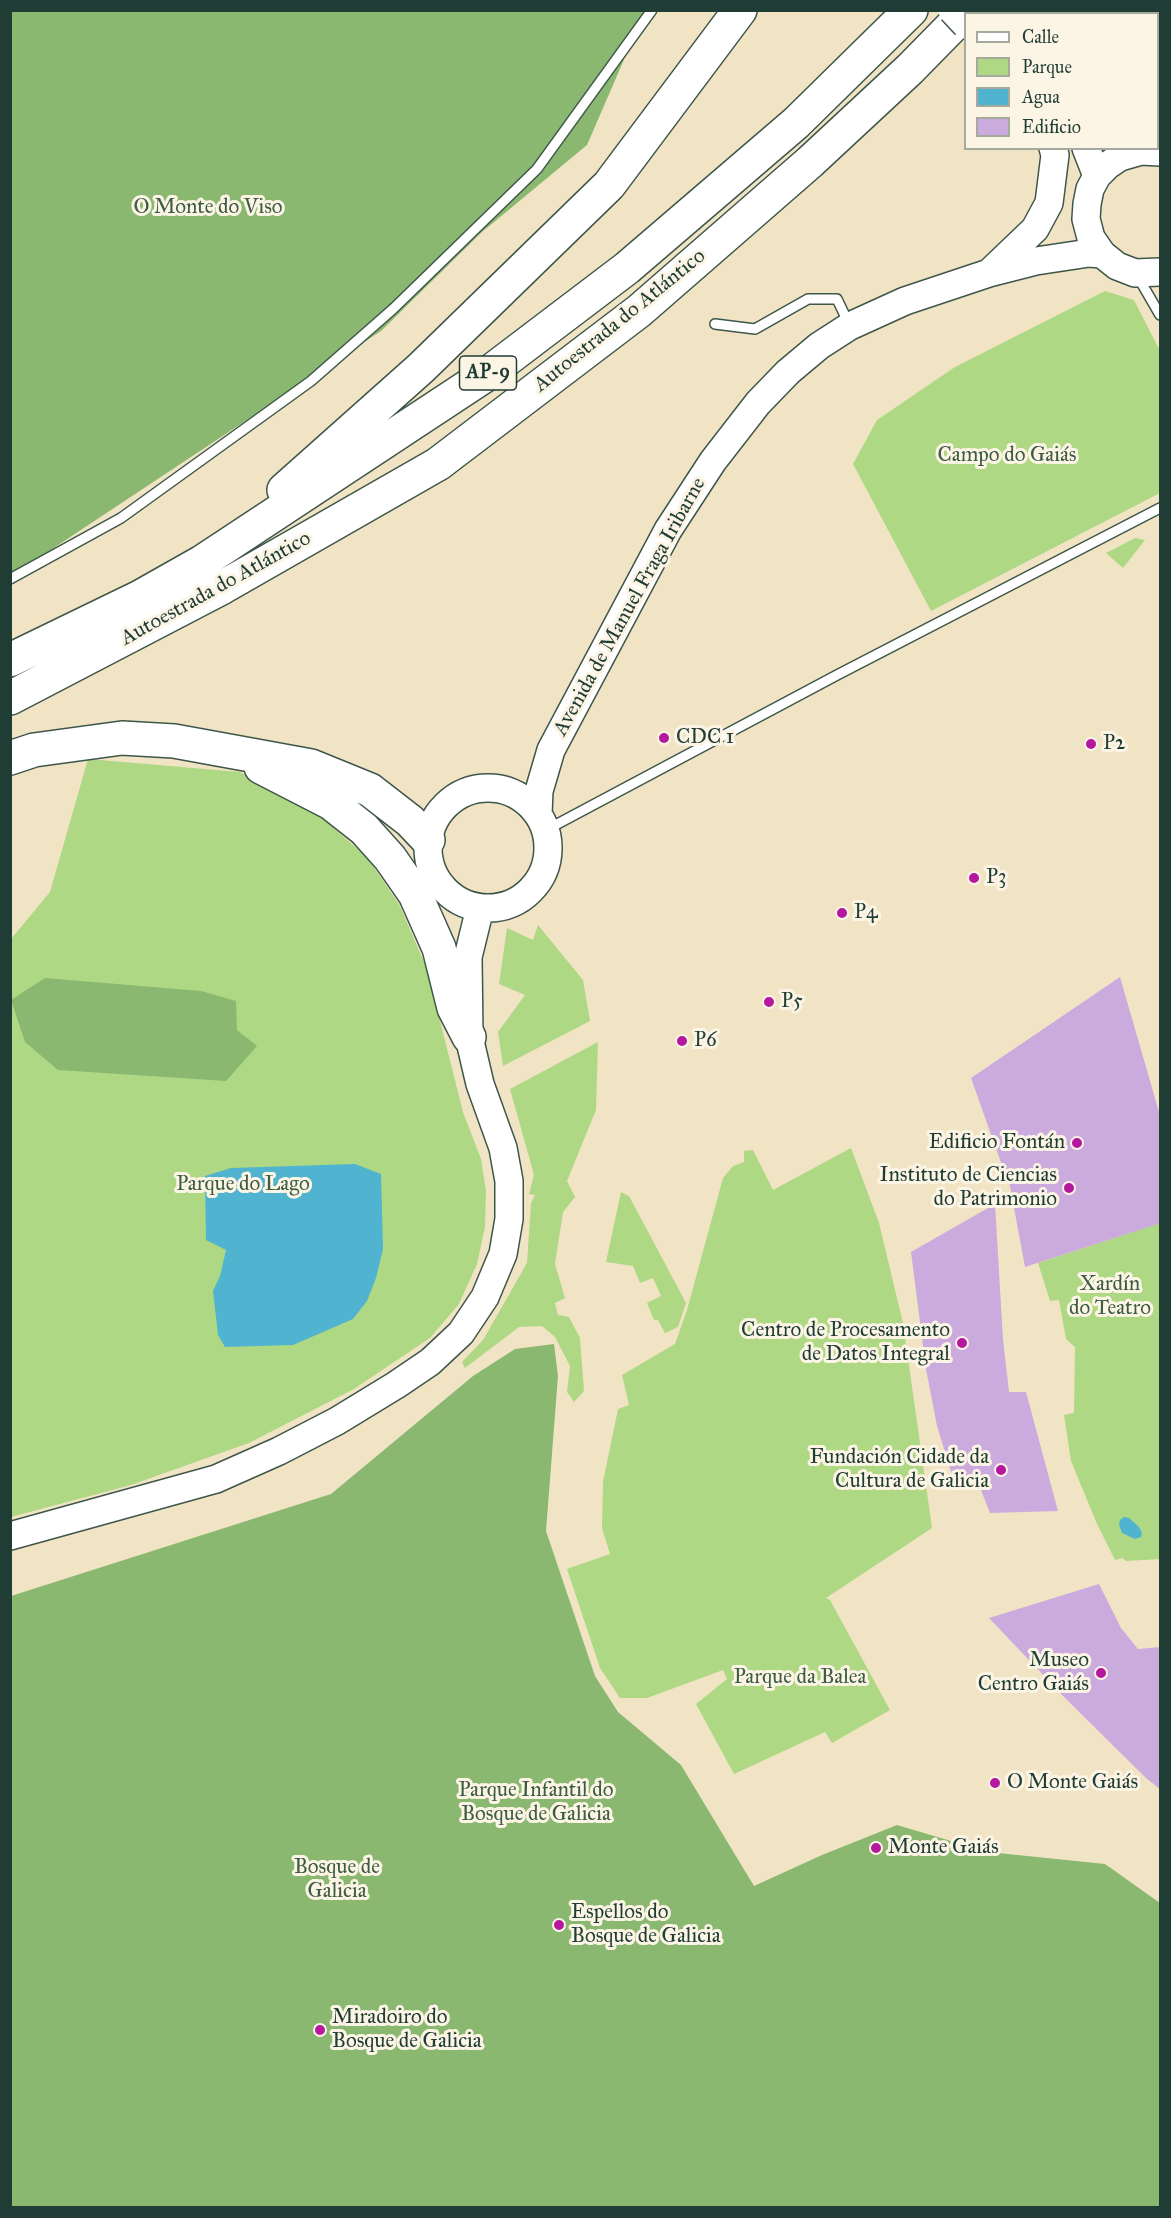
<!DOCTYPE html>
<html>
<head>
<meta charset="utf-8">
<style>
	body { margin:0 }
	#map { position:relative; width:1171px; height:2218px; overflow:hidden; background:#f1e4c5; font-family:"IM FELL Great Primer",serif }
	canvas { display:block }
	.frame { position:absolute; inset:0; border:12px solid #1f3d34; pointer-events:none }
	.legend { position:absolute; left:964px; top:12px; width:195px; height:138px; box-sizing:border-box; background:#fcf5e5; border:2px solid #a4ab9e; margin:0; padding:8px 10px; list-style:none; font-size:18px; color:#1f3d34 }
	.legend li { display:flex; align-items:center; gap:12px; height:30px }
	.legend b { width:30px; border:2px solid #a4ab9e }
</style>
</head>
<body>
<div id="map">
<canvas width="1171" height="2218"></canvas>
<div class="frame"></div>
<ul class="legend">
<li><b style="height:8px;background:#fff"></b>Calle</li>
<li><b style="height:16px;background:#aed883"></b>Parque</li>
<li><b style="height:16px;background:#50b3cf"></b>Agua</li>
<li><b style="height:16px;background:#cbaade"></b>Edificio</li>
</ul>
</div>
<script>
const ctx = document.querySelector('canvas').getContext('2d');
ctx.lineJoin = 'round';
function paint(path, color) {
  ctx.fillStyle = color;
  ctx.fill(path, 'evenodd');
}
function shape(rows) {
  const path = new Path2D();
  for (const r of rows) {
    if (r.length === 3) {
      path.moveTo(r[0] + r[2], r[1]);
      path.arc(r[0], r[1], r[2], 0, 2 * Math.PI);
      continue;
    }
    path.moveTo(r[0], r[1]);
    for (let i = 2; i < r.length; i += 2) path.lineTo(r[i], r[i + 1]);
  }
  return path;
}
function trace(path, color, width, dash) {
  ctx.strokeStyle = color;
  ctx.lineWidth = width;
  ctx.lineCap = dash ? 'butt' : 'round';
  ctx.setLineDash(dash || []);
  ctx.stroke(path);
}
function label(font, color, halo, rows, align = 'center') {
  ctx.font = font + ' "IM FELL Great Primer",serif';
  ctx.lineWidth = 6;
  ctx.setLineDash([]);
  ctx.textBaseline = 'middle';
  ctx.strokeStyle = halo;
  ctx.fillStyle = color;
  for (const [text, x, y, turn = 0] of rows) {
    ctx.save();
    ctx.translate(x, y);
    ctx.rotate((+turn || 0) * Math.PI / 180);
    ctx.textAlign = isNaN(turn) ? turn : align;
    if (halo) ctx.strokeText(text, 0, 0);
    ctx.fillText(text, 0, 0);
    ctx.restore();
  }
}
const green = shape([
	[1105,291,1134,300,1160,351,1160,493,931,611,853,464,877,420,955,367],
	[1135,538,1145,540,1123,568,1106,553],
	[88,759,240,772,315,812,367,857,399,904,427,969,463,1112,481,1159,486,1191,485,1227,477,1264,459,1304,430,1338,354,1389,249,1443,131,1485,11,1517,11,939,50,892],
	[538,925,583,980,590,1021,503,1066,498,1032,525,995,499,984,507,928,533,940],
	[598,1042,596,1110,567,1181,575,1197,563,1212,555,1264,565,1298,555,1303,558,1315,569,1317,580,1338,584,1391,574,1402,567,1392,570,1366,555,1337,542,1326,519,1327,465,1368,462,1362,483,1340,527,1263,531,1203,535,1195,529,1194,534,1175,510,1089],
	[851,1148,879,1223,903,1323,932,1528,826,1598,830,1600,890,1710,832,1743,825,1732,734,1774,696,1704,727,1679,723,1670,647,1698,620,1698,600,1668,567,1569,610,1554,602,1528,603,1482,618,1409,629,1405,622,1375,675,1344,687,1310,723,1178,733,1166,744,1162,744,1151,753,1150,773,1190],
	[621,1192,629,1196,686,1303,678,1327,665,1333,658,1320,654,1320,647,1303,661,1296,653,1278,640,1283,633,1266,606,1262],
	[1160,1223,1160,1559,1126,1561,1122,1558,1115,1560,1097,1524,1071,1461,1064,1415,1074,1413,1075,1347,1066,1339,1059,1300,1050,1301,1038,1263]
]);
const forest = shape([
	[11,11,645,11,587,145,482,232,381,331,22,569,11,573],
	[45,978,201,991,236,1001,237,1030,257,1046,226,1081,58,1070,25,1042,11,1000],
	[554,1344,558,1376,546,1531,595,1676,618,1712,681,1765,754,1886,822,1855,897,1825,988,1852,1105,1864,1160,1903,1160,2207,11,2207,11,1596,331,1494,473,1376,515,1349]
]);
const water = shape([
	[355,1164,381,1174,383,1249,376,1278,367,1301,353,1319,293,1345,225,1347,218,1335,213,1291,220,1276,226,1250,206,1240,205,1176,231,1168],
	[1124,1517,1129,1518,1139,1527,1142,1533,1141,1537,1135,1539,1122,1533,1119,1525,1120,1520]
]);
const building = shape([
	[1120,977,1161,1119,1161,1223,1025,1267,1007,1170,1004,1171,971,1078],
	[995,1204,1003,1339,1009,1392,1026,1392,1058,1511,990,1513,975,1475,953,1478,937,1426,926,1369,911,1252],
	[1099,1584,1121,1628,1138,1649,1161,1647,1161,1790,1146,1778,1064,1697,989,1618]
]);
const lane = shape([
	[1138,277,1160,315],
	[715,324,755,329,808,299,837,299,849,324],
	[10,579,121,518,311,381,393,309,537,169,652,10],
	[546,830,839,674,1160,508]
]);
const secondary = shape([
	[1086,148,1097,176],
	[1160,152,1141,151,1120,157,1108,165,1097,176,1090,189,1087,204,1086,219,1091,238,1102,254,1117,266,1135,273,1160,272],
	[990,272,1035,229,1049,203,1055,155,1053,148],
	[488,848,60],
	[538,814,539,791,551,750,668,530,713,461,758,403,788,372,819,346,850,326,905,301,989,273,1036,261,1089,253,1102,254],
	[10,1536,216,1479,279,1451,337,1421,396,1385,430,1362,461,1333,485,1297,503,1254,509,1219,509,1181,503,1148,480,1084,469,1037,468,957,480,908]
]);
const highway = shape([
	[284,490,421,368,609,185,740,10],
	[10,660,140,597,202,562,490,372,627,268,796,123,911,10],
	[10,698,223,587,438,464,639,311,810,162,910,69,968,10],
	[10,758,34,750,122,738,174,741,311,766,370,790,410,821,428,840],
	[261,767,331,803,364,829,390,858,415,894,439,948,454,1008,469,1037]
]);
const secondaryBridge = shape([
	[952,10,966,25]
]);
const markers = [
	[664,738,6,"#b5179e"],
	[1091,744,6,"#b5179e"],
	[974,878,6,"#b5179e"],
	[842,913,6,"#b5179e"],
	[769,1002,6,"#b5179e"],
	[682,1041,6,"#b5179e"],
	[1077,1143,6,"#b5179e"],
	[1069,1188,6,"#b5179e"],
	[962,1343,6,"#b5179e"],
	[1001,1470,6,"#b5179e"],
	[1101,1673,6,"#b5179e"],
	[995,1783,6,"#b5179e"],
	[876,1848,6,"#b5179e"],
	[559,1925,6,"#b5179e"],
	[320,2030,6,"#b5179e"]
];
const shields = [
	[488,373,57]
];
const shieldNames = [
	["AP-9",488,373]
];
const parkNames = [
	["O Monte do Viso",208,208],
	["Campo do Gaiás",1007,456],
	["Parque do Lago",243,1185],
	["Xardín",1110,1285],
	["do Teatro",1110,1309],
	["Parque da Balea",800,1678],
	["Parque Infantil do",536,1791],
	["Bosque de Galicia",536,1815],
	["Bosque de",337,1868],
	["Galicia",337,1892]
];
const streetNames = [
	["Autoestrada do Atlántico",620,321,-39],
	["Autoestrada do Atlántico",216,589,-29],
	["Avenida de Manuel Fraga Iribarne",630,607,-61]
];
const poiNames = [
	["CDC 1",676,738],
	["P2",1103,744],
	["P3",986,878],
	["P4",854,913],
	["P5",781,1002],
	["P6",694,1041],
	["Edificio Fontán",1065,1143,"right"],
	["Instituto de Ciencias",1057,1176,"right"],
	["do Patrimonio",1057,1200,"right"],
	["Centro de Procesamento",950,1331,"right"],
	["de Datos Integral",950,1355,"right"],
	["Fundación Cidade da",989,1458,"right"],
	["Cultura de Galicia",989,1482,"right"],
	["Museo",1089,1661,"right"],
	["Centro Gaiás",1089,1685,"right"],
	["O Monte Gaiás",1007,1783],
	["Monte Gaiás",888,1848],
	["Espellos do",571,1913],
	["Bosque de Galicia",571,1937],
	["Miradoiro do",332,2018],
	["Bosque de Galicia",332,2042]
];
paint(green, '#aed883');
paint(forest, '#8ab871');
paint(water, '#50b3cf');
paint(building, '#cbaade');
trace(lane, '#3e564a', 12);
trace(secondary, '#3e564a', 30);
trace(highway, '#3e564a', 36);
trace(lane, '#fff', 9);
trace(secondary, '#fff', 27);
trace(highway, '#fff', 33);
trace(secondaryBridge, '#3e564a', 30, []);
trace(secondaryBridge, '#fff', 27);
for (const [x, y, r, color] of markers) {
  const dot = new Path2D();
  dot.arc(x, y, r, 0, 2 * Math.PI);
  ctx.fillStyle = color;
  ctx.fill(dot);
  trace(dot, '#fcf5e5', 2);
}
for (const [x, y, w] of shields) {
  const box = new Path2D();
  box.roundRect(x - w / 2, y - 17, w, 34, 4.5);
  ctx.fillStyle = '#fcf5e5';
  ctx.fill(box);
  trace(box, '#1f3d34', 1.5);
}
label('bold 20px', '#1f3d34', null, shieldNames);
label('21px', '#3c5c44', '#fcf5e5', parkNames);
label('21px', '#1f3d34', '#fcf5e5', streetNames);
label('21px', '#1f3d34', '#fcf5e5', poiNames, 'left');
</script>
</body>
</html>
